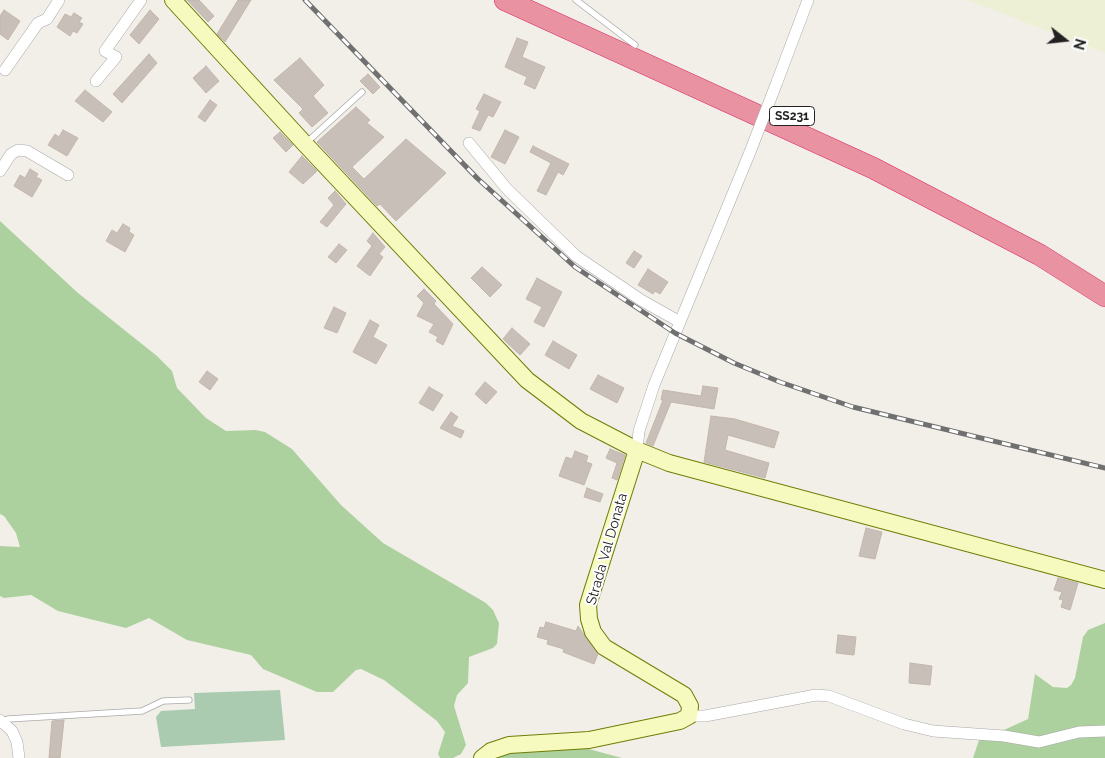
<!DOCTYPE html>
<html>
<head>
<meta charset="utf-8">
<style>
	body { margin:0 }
	#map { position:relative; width:1105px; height:758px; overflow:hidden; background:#f2efe9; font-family:Raleway,sans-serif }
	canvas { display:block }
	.north { position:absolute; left:1040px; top:15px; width:50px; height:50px; -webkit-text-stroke:4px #fff; paint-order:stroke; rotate:106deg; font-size:14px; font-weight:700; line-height:20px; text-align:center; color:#222 }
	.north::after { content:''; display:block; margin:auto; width:18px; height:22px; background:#222; clip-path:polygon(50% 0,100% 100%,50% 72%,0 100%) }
</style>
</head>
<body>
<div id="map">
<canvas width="1105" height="758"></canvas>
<div class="north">N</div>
</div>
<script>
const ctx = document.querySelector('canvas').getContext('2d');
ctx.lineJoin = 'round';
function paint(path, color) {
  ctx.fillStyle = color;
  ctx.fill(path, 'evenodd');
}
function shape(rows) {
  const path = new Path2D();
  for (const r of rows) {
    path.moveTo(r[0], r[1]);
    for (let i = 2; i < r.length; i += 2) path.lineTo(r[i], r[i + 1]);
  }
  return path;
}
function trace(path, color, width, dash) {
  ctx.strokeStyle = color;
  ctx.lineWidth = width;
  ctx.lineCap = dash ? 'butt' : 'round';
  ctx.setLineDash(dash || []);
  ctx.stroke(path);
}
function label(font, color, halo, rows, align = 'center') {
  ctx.font = font + ' Raleway,sans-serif';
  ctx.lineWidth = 4;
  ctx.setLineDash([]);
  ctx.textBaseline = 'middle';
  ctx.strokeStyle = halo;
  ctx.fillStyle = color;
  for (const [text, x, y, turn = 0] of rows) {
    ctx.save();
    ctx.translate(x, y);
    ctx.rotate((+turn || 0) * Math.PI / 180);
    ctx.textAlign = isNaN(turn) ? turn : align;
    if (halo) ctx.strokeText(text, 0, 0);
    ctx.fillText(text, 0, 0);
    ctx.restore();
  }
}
const farmland = shape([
	[967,0,1105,0,1105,53]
]);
const forest = shape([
	[0,221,78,293,157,356,172,371,177,388,206,418,226,431,256,430,265,432,292,449,341,505,383,543,486,603,493,610,499,623,497,644,493,648,469,657,468,683,457,695,454,706,466,745,461,754,453,758,440,758,438,754,445,732,437,721,384,680,361,669,356,670,333,692,317,692,263,669,251,655,187,640,149,618,126,628,58,611,31,595,4,598,0,596,0,546,20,547,16,533,4,516,0,514],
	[1105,623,1105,758,973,758,980,737,1006,729,1028,719,1035,674,1053,687,1067,688,1071,685,1075,678,1083,637,1088,630],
	[550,748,585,748,622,758,497,758,507,753]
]);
const cemetery = shape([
	[280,690,285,740,161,747,156,717,161,711,195,709,194,693]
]);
const building = shape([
	[187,0,199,0,214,16,208,22,187,0],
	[238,0,251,0,225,42,217,34,238,0],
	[4,10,20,21,8,40,0,34,0,16,4,10],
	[150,10,159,19,139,44,130,35,150,10],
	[74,13,82,18,79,22,83,24,77,33,73,31,70,36,57,27,65,14,71,17,74,13],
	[517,38,528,42,522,57,545,67,535,89,524,84,527,77,505,67,517,38],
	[149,54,157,63,122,103,113,94,149,54],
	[300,58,324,85,313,96,328,113,312,127,299,113,303,109,274,80,300,58],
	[206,66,219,81,206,93,193,78,206,66],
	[368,74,380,87,373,94,360,81,368,74],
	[85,90,112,112,103,122,75,101,85,90],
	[484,94,501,102,493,117,488,115,480,131,472,128,480,111,476,109,484,94],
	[210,100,217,105,205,122,198,117,210,100],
	[356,107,370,120,367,123,384,137,352,167,364,179,406,139,446,173,396,221,380,204,377,206,317,142,356,107],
	[63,130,78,138,67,156,48,145,55,134,59,137,63,130],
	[505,130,519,137,505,164,491,157,505,130],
	[280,132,293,145,286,152,273,138,280,132],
	[533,146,569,164,563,175,558,172,546,195,537,191,551,163,530,152,533,146],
	[302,156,317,171,303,184,289,172,302,156],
	[30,169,38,174,36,177,42,180,32,197,14,186,20,175,25,178,30,169],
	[335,191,346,204,327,227,320,222,334,205,328,198,335,191],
	[123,224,130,228,129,232,134,235,125,252,106,241,112,230,117,233,123,224],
	[373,233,385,247,379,254,383,257,370,276,357,266,372,246,367,241,373,233],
	[339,244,347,250,336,263,328,257,339,244],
	[634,251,642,256,634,268,626,263,634,251],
	[482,267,502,285,490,297,471,278,482,267],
	[648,269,668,282,660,294,655,291,653,294,638,285,648,269],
	[537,278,562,292,544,327,534,322,542,307,526,299,537,278],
	[424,289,436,301,434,304,453,324,443,345,436,341,438,337,429,332,434,324,417,316,424,303,417,296,424,289],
	[334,307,346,313,337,333,324,328,334,307],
	[370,320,379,325,373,337,387,345,376,364,353,352,370,320],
	[512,328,530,344,520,355,503,339,512,328],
	[553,341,577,355,569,369,545,355,553,341],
	[207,371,218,379,210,390,199,382,207,371],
	[598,375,624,388,617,403,590,389,598,375],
	[485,382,497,392,486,404,475,394,485,382],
	[703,386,718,388,714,409,671,402,653,446,646,443,663,400,661,400,663,390,701,396,703,386],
	[429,387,443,395,433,411,419,403,429,387],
	[451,412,458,417,452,426,464,431,461,438,440,428,451,412],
	[711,416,735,419,779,432,774,448,728,435,725,450,769,463,765,478,704,462,711,416],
	[610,449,625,455,617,480,612,478,617,463,606,458,610,449],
	[575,451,588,456,586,462,592,464,584,485,559,476,566,457,572,459,575,451],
	[587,488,603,494,600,502,584,497,587,488],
	[866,528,882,532,875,559,859,556,866,528],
	[1058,578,1078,583,1070,610,1061,607,1063,600,1059,599,1062,592,1054,590,1058,578],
	[546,622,576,631,578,626,598,654,594,664,563,652,564,649,547,644,548,640,537,637,540,627,544,628,546,622],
	[838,635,856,637,854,655,836,653,838,635],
	[910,663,932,666,930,685,909,683,910,663],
	[64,720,60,758,49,758,52,721,64,720]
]);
const lane = shape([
	[576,0,635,45],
	[306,143,362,92],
	[3,721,8,719,142,711,163,701,189,700]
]);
const street = shape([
	[5,70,38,23,47,19,59,0],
	[96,81,116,57,105,51,141,0],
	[777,82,808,0],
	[469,143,507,189,576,256,641,300,680,322],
	[0,171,11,154,18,150,27,151,68,175],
	[637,450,639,431,654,385,750,152],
	[689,716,705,716,816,695,829,696,904,724,933,731,1004,736,1039,742,1079,732,1105,731],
	[0,720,12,731,17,742,19,758]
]);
const secondary = shape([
	[173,0,305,144,527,380,581,421,637,450,669,463,1105,580],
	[482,758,491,751,509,745,589,740,680,721,689,716,690,706,684,695,604,647,593,632,589,619,588,605,592,592,637,450]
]);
const highway = shape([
	[505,0,873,168,1040,255,1105,296]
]);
const rail = shape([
	[305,0,477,178,575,267,675,333,734,363,780,382,853,407,1105,468]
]);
const streetBridge = shape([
	[750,152,777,82]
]);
const shields = [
	[792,116,45]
];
const shieldNames = [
	["SS231",792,116]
];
const streetNames = [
	["Strada Val Donata",607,549,-74]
];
paint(farmland, '#eef0d5');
paint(forest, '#add19e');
paint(cemetery, '#aacbaf');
paint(building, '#c7bfb8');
trace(building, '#c4b6ab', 1);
trace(lane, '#a9a9a9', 7);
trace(street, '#a9a9a9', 12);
trace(secondary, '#707d05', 18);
trace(highway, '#dc2a67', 22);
trace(lane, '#fff', 5.5);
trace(street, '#fff', 11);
trace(secondary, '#f7fabf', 16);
trace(highway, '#e892a2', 21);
trace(rail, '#707070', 5);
trace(rail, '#fff', 3, [9]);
trace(streetBridge, '#a9a9a9', 12, []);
trace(streetBridge, '#fff', 11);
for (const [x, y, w] of shields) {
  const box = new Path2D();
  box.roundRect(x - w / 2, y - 9.5, w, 19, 4);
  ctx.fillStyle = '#fff';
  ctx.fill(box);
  trace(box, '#222', 1);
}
label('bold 12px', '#222', null, shieldNames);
label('14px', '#222', '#fff', streetNames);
</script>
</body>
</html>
